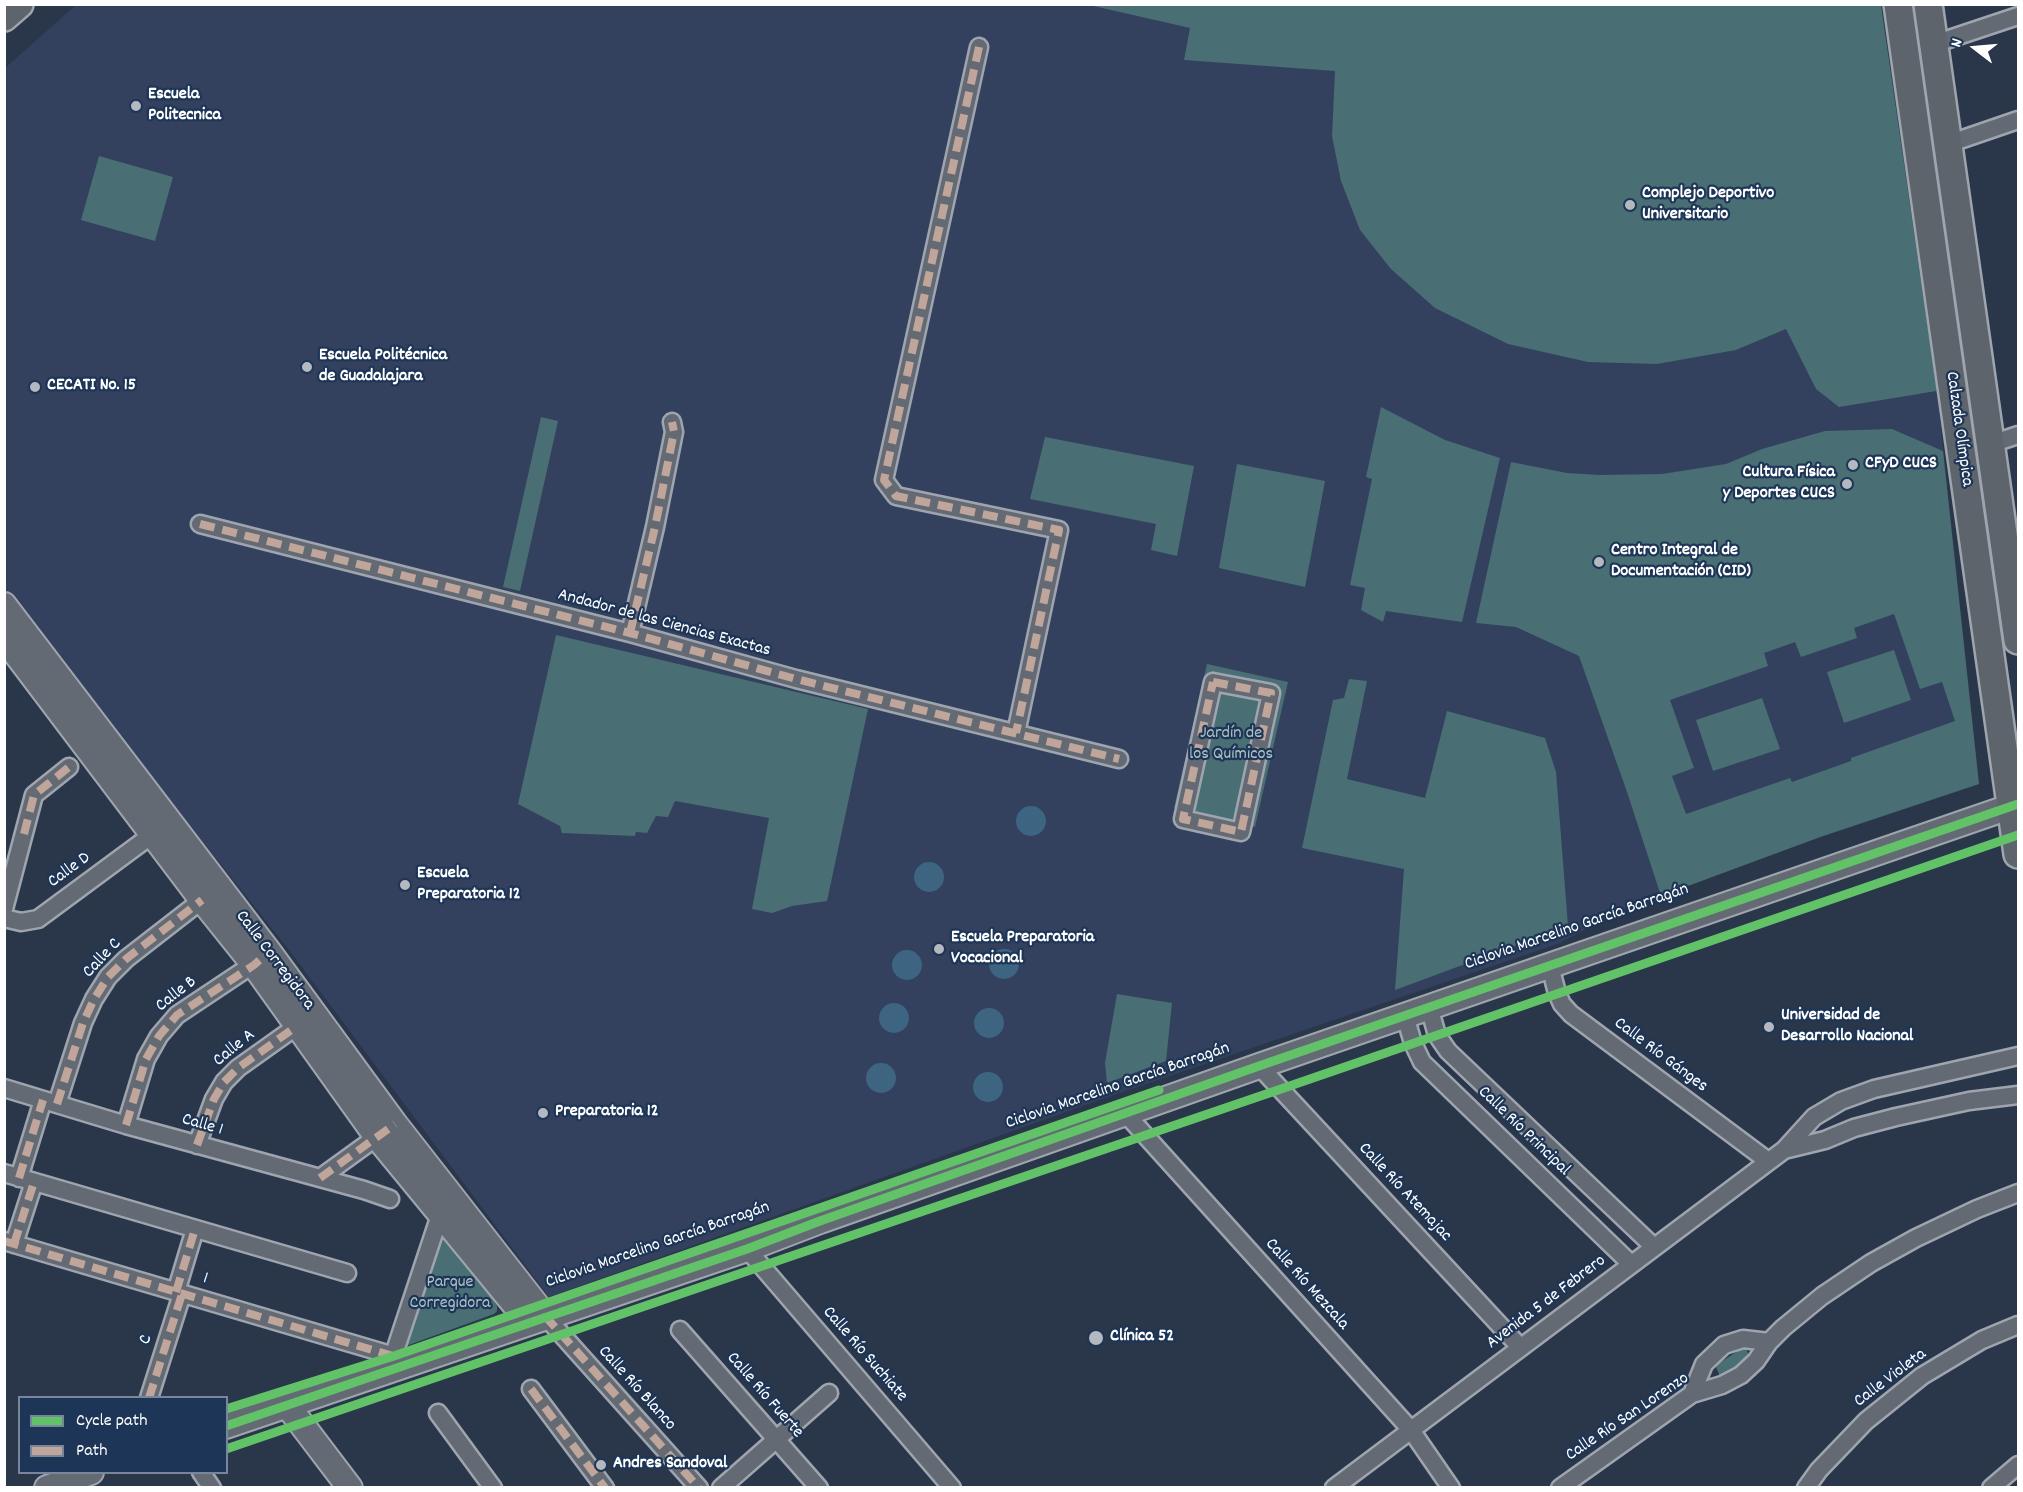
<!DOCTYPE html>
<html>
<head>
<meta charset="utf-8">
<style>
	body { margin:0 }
	#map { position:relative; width:2023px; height:1492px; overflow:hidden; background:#2a374a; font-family:Dekko,sans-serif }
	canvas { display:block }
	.frame { position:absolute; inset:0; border:6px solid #fff; pointer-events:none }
	.legend { position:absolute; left:18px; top:1396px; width:210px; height:78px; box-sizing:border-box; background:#1d3557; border:2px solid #77869a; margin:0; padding:8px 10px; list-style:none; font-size:18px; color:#fff }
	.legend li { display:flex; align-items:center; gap:12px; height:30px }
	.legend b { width:30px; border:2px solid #77869a }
	.north { position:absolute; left:1945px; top:18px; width:60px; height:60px; -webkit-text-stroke:4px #1d3557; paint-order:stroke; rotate:286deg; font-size:16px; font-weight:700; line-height:24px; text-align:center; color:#fff }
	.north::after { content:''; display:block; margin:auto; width:21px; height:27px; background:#fff; clip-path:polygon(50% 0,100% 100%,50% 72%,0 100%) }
</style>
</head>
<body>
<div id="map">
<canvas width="2023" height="1492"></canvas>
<div class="frame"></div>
<ul class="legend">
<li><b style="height:8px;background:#61c268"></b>Cycle path</li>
<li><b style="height:8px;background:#c0a59a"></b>Path</li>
</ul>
<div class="north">N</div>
</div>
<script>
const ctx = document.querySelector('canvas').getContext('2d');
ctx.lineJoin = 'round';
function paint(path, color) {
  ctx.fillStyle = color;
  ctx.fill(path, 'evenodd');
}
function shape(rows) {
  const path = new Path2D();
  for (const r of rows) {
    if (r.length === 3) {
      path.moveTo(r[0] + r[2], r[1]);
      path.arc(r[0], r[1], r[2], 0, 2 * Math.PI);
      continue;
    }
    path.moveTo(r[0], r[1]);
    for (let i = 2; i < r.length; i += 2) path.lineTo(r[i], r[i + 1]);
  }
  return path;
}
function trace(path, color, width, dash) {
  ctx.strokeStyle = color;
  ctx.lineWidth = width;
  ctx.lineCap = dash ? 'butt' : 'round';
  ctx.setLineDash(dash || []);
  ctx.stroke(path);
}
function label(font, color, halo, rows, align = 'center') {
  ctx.font = font + ' Dekko,sans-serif';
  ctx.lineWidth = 4.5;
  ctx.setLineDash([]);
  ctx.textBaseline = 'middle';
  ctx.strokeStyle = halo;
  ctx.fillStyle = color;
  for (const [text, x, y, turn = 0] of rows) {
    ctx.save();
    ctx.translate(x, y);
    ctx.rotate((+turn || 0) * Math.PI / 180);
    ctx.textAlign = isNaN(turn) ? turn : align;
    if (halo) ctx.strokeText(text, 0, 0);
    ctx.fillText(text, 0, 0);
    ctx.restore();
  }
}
const built = shape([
	[1089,4,1191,28,1185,59,1336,71,1332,136,1736,350,1787,328,1816,389,1922,394,1937,391,1979,784,1652,894,1560,943,1102,1099,549,1297,289,950,95,706,5,588,4,69,76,5]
]);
const green = shape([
	[1089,5,1881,5,1937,391,1839,407,1816,389,1786,329,1736,350,1657,364,1588,362,1508,344,1435,308,1391,269,1360,230,1341,181,1332,136,1335,71,1184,60,1190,28],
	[99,156,173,177,155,241,81,220],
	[1381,407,1445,440,1500,458,1462,622,1386,611,1383,622,1361,610,1365,588,1350,585,1372,479,1366,477],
	[541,417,558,421,520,591,503,587],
	[1892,429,1943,451,1979,784,1823,836,1661,896,1627,792,1579,656,1516,627,1476,623,1511,462,1567,473,1600,475,1662,474,1726,464,1762,449,1825,431],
	[1894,614,1920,689,1942,682,1955,721,1851,758,1851,761,1792,782,1790,778,1686,814,1672,776,1694,768,1670,700,1768,666,1764,653,1795,642,1801,657,1857,638,1854,628],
	[1045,437,1194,466,1177,556,1151,550,1156,524,1030,499],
	[1237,464,1325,481,1305,587,1219,568],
	[556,635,868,709,827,901,792,906,772,913,752,909,769,818,675,801,668,817,656,816,647,833,636,832,635,836,562,833,560,826,518,804],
	[1894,650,1911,700,1844,723,1827,672],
	[1207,664,1288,682,1255,827,1174,808],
	[1349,679,1367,681,1347,779,1425,798,1447,711,1545,738,1556,772,1568,926,1395,990,1404,869,1302,848,1333,700,1344,698],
	[1762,698,1780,749,1713,771,1696,720],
	[1117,994,1172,1003,1166,1061,1107,1083,1105,1063],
	[441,1226,497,1306,497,1311,494,1314,406,1346,402,1345],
	[1741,1349,1746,1349,1751,1359,1721,1379,1716,1367,1719,1363]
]);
const water = shape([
	[1031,821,15],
	[929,877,15],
	[1004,964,15],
	[907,965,15],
	[894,1018,15],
	[989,1023,15],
	[881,1078,15],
	[988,1087,15]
]);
const street = shape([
	[1934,44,2018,16],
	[979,47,884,480,896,496,1059,530,1016,733],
	[1948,144,2018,120],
	[1991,444,2018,435],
	[200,524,630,633,796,679,1119,759],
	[630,633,655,527,674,432,672,422],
	[1213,682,1271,693,1241,832,1183,819,1213,682],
	[4,909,34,795,69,767],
	[4,918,21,922,38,919,153,834],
	[1550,966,1557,993,1562,1004,1571,1014,1768,1161],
	[1429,1007,1437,1035,1448,1051,1654,1247],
	[1405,1016,1413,1043,1422,1062,1631,1264],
	[1259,1066,1520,1347],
	[4,1088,126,1125,364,1190,390,1199],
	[57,1104,83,1023,94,999,108,977,126,959,202,900],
	[1125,1113,1411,1430,1451,1488],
	[126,1125,146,1059,159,1036,177,1015,261,959],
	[197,1145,214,1099,224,1082,238,1068,297,1026],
	[1784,1150,1825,1140,1854,1128,1896,1117,1969,1101,2018,1095],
	[4,1173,347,1273],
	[19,1178,43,1100],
	[320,1178,385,1131],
	[4,1241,394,1356],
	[14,1244,34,1182],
	[747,1249,952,1488],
	[176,1292,195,1229],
	[545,1316,699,1488],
	[680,1330,819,1488],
	[390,1366,440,1215,447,1208],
	[531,1389,605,1488],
	[1692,1394,1704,1364,1724,1345,1743,1339,1769,1342],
	[149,1398,182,1294],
	[438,1413,493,1488],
	[201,1472,212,1488],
	[721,1488,829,1393],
	[1334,1488,1784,1150,1814,1117,1841,1101,1874,1089,2018,1056],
	[1560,1488,1692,1394,1722,1385,1741,1375,1756,1361,1769,1342,1783,1328,1822,1296,1871,1263,1916,1238,1977,1209,2018,1193],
	[1806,1488,1819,1470,1866,1421,1922,1376,1982,1340,2018,1325],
	[1991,1488,2018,1465]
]);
const secondary = shape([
	[4,605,269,952,395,1124,545,1316],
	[4,638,202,900,254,965,377,1137,529,1322],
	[287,1405,350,1488],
	[226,1426,747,1249,820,1221,1259,1066,2018,804],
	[47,1488,91,1472]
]);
const primary = shape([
	[1898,4,2018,854],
	[1928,4,2018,640],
	[4,17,19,4]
]);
const quiet = shape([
	[979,47,884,480,896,496,1059,530,1016,733],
	[200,524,630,633,796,679,1119,759],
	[630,633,655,527,674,432,672,422],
	[1213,682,1271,693,1241,832,1183,819,1213,682],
	[24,834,34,795,69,767],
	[57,1104,83,1023,94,999,108,977,126,959,202,900],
	[126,1125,146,1059,159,1036,177,1015,254,965,269,952],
	[197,1145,214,1099,224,1082,238,1068,297,1026],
	[19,1178,43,1100],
	[320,1178,395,1124],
	[4,1241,393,1356],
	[14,1244,34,1182],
	[176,1292,195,1229],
	[545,1316,699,1488],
	[531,1389,605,1488],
	[149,1398,182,1294]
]);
const cycleway = shape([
	[226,1409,394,1356,1159,1090],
	[226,1426,747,1249,820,1221,1259,1066,2018,804],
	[226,1449,1281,1089,2018,835]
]);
const markers = [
	[136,106,6,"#b4b9c0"],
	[1630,205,6,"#b4b9c0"],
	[307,367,6,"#b4b9c0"],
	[35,387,6,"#b4b9c0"],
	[1853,465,6,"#b4b9c0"],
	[1847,484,6,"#b4b9c0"],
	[1599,562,6,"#b4b9c0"],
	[405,885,6,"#b4b9c0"],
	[939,949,6,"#b4b9c0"],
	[1769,1027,6,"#b4b9c0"],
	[543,1113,6,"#b4b9c0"],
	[1096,1338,8,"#b4b9c0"],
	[601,1465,6,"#b4b9c0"]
];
const poiNames = [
	["Escuela",148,96],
	["Politecnica",148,117],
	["Complejo Deportivo",1642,195],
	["Universitario",1642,216],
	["Escuela Politécnica",319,357],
	["de Guadalajara",319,378],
	["CECATI No. 15",47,387],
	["CFyD CUCS",1865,465],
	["Cultura Física",1835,474,"right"],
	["y Deportes CUCS",1835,495,"right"],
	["Centro Integral de",1611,552],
	["Documentación (CID)",1611,573],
	["Escuela",417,875],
	["Preparatoria 12",417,896],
	["Escuela Preparatoria",951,939],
	["Vocacional",951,960],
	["Universidad de",1781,1017],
	["Desarrollo Nacional",1781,1038],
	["Preparatoria 12",555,1113],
	["Clínica 52",1110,1338],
	["Andres Sandoval",613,1465]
];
const streetNames = [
	["Calzada Olímpica",1958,429,82],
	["Andador de las Ciencias Exactas",664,624,15],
	["Calle D",70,871,-36],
	["Ciclovia Marcelino García Barragán",1577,928,-19],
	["Calle C",103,959,-47],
	["Calle Corregidora",274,961,53],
	["Calle B",177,995,-38],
	["Calle A",235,1049,-39],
	["Calle Río Gánges",1660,1056,37],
	["Ciclovia Marcelino García Barragán",1118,1087,-19],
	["Calle 1",202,1126,16],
	["Calle Río Principal",1523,1132,44],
	["Calle Río Atemajac",1404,1193,47],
	["Ciclovia Marcelino García Barragán",658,1246,-19],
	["1",205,1280,16],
	["Calle Río Mezcala",1306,1285,48],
	["Avenida 5 de Febrero",1547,1303,-37],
	["C",147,1340,-72],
	["Calle Río Suchiate",864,1355,49],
	["Calle Violeta",1891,1379,-37],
	["Calle Río Blanco",636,1389,48],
	["Calle Río Fuerte",764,1396,49],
	["Calle Río San Lorenzo",1628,1418,-34]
];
const parkNames = [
	["Jardín de",1231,735],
	["los Químicos",1231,756],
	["Parque",450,1284],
	["Corregidora",450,1305]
];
paint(built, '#33415e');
paint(green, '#496e74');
paint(water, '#3d6481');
trace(street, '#9fa5ae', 21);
trace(secondary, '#9fa5ae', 28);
trace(primary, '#9fa5ae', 32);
trace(street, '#636a74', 16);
trace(secondary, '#636a74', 24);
trace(primary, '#5e646b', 27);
trace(quiet, '#c0a59a', 8, [15, 8]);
trace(cycleway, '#61c268', 9);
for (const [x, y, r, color] of markers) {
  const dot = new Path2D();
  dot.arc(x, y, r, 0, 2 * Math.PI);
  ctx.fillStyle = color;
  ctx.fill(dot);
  trace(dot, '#1d3557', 2);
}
label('bold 18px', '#fff', '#1d3557', poiNames, 'left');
label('18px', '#fff', '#1d3557', streetNames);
label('18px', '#afc2c4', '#1d3557', parkNames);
</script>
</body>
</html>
